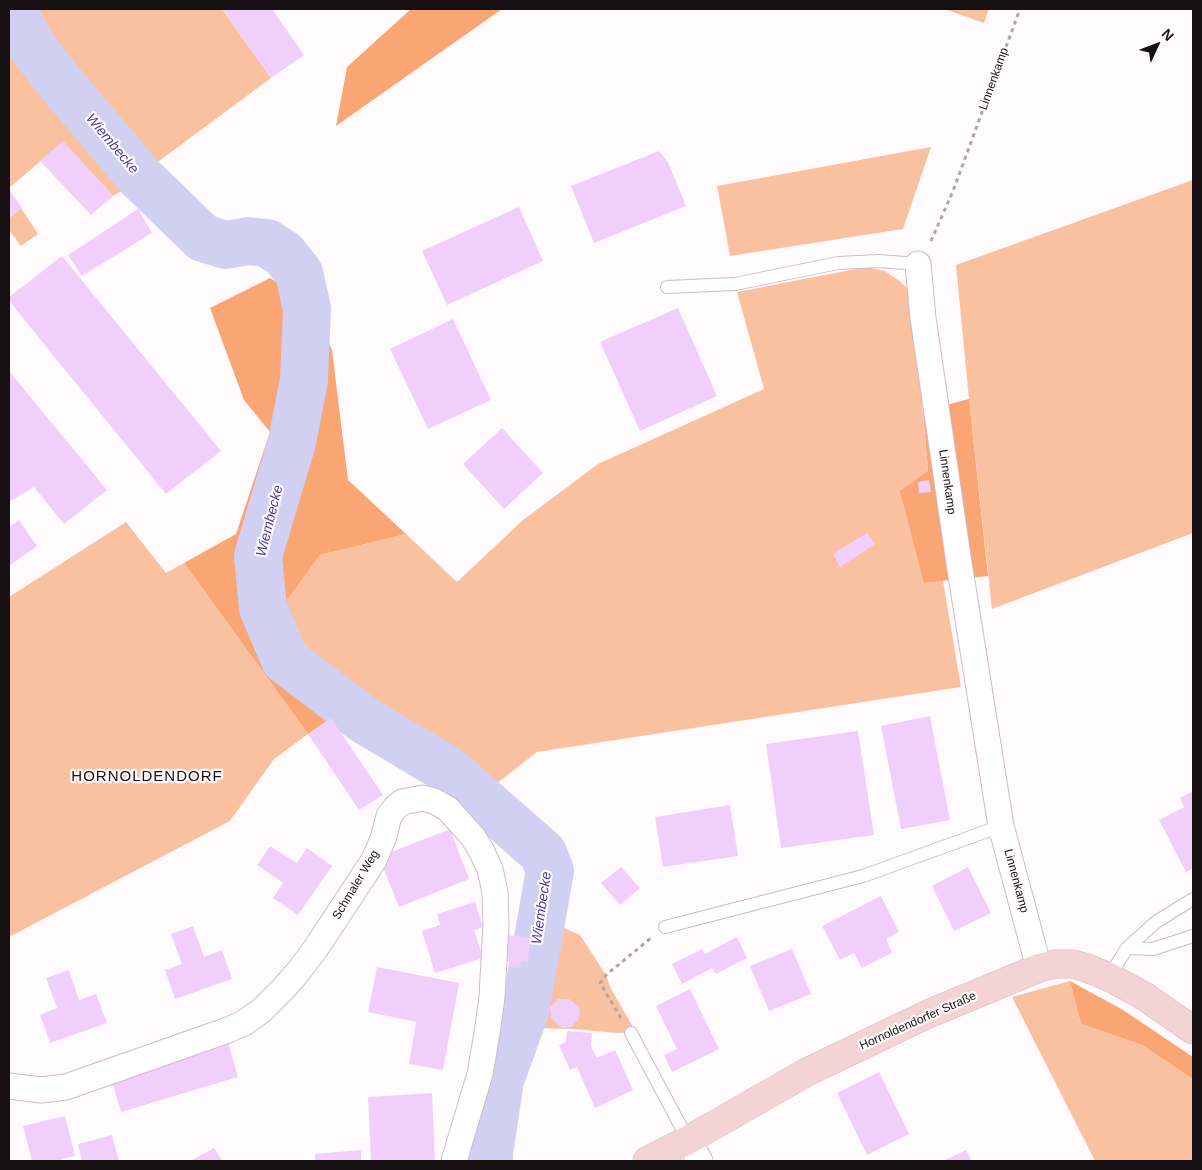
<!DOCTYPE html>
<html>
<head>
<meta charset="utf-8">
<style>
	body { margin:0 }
	#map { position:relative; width:1202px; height:1170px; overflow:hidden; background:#fffafc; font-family:Helvetica,sans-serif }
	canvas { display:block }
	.frame { position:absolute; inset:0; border:10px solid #171013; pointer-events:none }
	.north { position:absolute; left:1132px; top:20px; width:50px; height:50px; -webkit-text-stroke:4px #fffafc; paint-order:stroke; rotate:47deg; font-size:14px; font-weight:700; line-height:20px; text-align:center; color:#171013 }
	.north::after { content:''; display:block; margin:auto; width:18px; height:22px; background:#171013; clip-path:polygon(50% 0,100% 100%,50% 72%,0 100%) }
</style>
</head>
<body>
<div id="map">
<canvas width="1202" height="1170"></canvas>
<div class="frame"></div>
<div class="north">N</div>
</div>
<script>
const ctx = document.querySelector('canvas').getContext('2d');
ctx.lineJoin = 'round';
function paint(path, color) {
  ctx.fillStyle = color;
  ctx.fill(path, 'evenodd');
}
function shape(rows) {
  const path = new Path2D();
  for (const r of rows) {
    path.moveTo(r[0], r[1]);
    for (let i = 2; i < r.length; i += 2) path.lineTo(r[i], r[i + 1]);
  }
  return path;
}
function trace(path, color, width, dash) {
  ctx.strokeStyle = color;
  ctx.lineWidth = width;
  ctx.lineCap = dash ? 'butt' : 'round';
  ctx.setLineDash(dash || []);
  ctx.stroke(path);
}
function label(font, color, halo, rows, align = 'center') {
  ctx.font = font + ' Helvetica,sans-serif';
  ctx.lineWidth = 4.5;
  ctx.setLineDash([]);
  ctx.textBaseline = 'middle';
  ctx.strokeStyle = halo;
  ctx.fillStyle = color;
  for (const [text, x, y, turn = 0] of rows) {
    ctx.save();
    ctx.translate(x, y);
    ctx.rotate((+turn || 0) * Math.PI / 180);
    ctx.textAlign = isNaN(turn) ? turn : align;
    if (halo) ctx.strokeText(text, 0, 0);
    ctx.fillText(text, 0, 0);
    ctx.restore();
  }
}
const green = shape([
	[21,9,222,9,271,78,147,170,38,37],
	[944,9,989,9,984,23],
	[9,15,54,93,131,185,113,196,63,142,9,188],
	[931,147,903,229,730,256,717,186],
	[1193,180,1193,533,992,609,969,399,956,265],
	[21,208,38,234,21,246,9,230,9,218],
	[866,267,885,271,901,282,911,293,916,333,928,471,924,583,943,581,961,687,537,752,496,784,314,663,274,618,320,555,406,534,457,582,523,520,598,464,764,389,737,292],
	[126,522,166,573,184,563,308,734,274,759,230,821,9,937,9,597],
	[562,927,580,935,606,975,611,989,636,1032,617,1033,573,1029,533,1028,552,956],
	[1070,981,1081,1024,1142,1045,1193,1079,1193,1161,1095,1161,1012,997]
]);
const forest = shape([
	[411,9,502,9,336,126,347,67],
	[270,278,312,303,332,350,348,480,406,534,320,555,274,618,314,663,496,784,469,804,332,718,308,734,184,563,236,534,270,432,244,400,210,308],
	[969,399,988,576,924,583,900,491,928,471,923,411],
	[1070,981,1123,1010,1193,1057,1193,1079,1142,1045,1081,1024]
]);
const river = shape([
	[11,9,34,49,67,91,140,177,203,238,226,245,248,241,267,243,284,254,299,273,307,309,304,380,292,442,258,556,263,608,285,660,364,720,448,770,543,853,550,871,525,1011,500,1080,489,1153,489,1161]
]);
const building = shape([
	[222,9,272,9,304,55,271,78],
	[63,141,113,196,91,215,40,161],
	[659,151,668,162,686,206,594,243,571,186],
	[9,189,22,208,9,217],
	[519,207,543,261,447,305,422,251],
	[138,209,152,233,82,276,68,255],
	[62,256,221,451,166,494,9,301,9,297],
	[678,308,717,396,640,431,600,342],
	[453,319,491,400,428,429,390,349],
	[9,371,107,490,64,524,34,487,9,502],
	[502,428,543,473,504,509,463,464],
	[929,480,931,492,919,493,918,482],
	[19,520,37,546,9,566,9,527],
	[867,533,875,544,840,567,833,554],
	[930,716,950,820,901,829,881,726],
	[331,718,383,795,359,810,308,734],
	[858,731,874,835,781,848,766,744],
	[1193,791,1193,868,1186,872,1159,820,1184,807,1180,798],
	[730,805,738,856,663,867,655,817],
	[450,829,469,879,399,907,379,857],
	[270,846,297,863,307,848,332,866,298,915,273,898,283,883,257,865],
	[621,867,640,888,620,905,601,883],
	[968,867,991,913,954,931,932,886],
	[881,896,899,932,886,939,892,953,862,968,854,953,840,960,822,926],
	[475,902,483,927,474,930,483,958,435,973,422,931,440,925,437,914],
	[193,926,204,957,222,950,232,979,175,999,165,970,182,964,171,934],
	[505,935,530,937,528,962,521,961,520,968,510,967,510,961,502,960],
	[737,937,747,958,716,974,712,968,682,984,672,964,702,949,705,954],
	[792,949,811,994,769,1011,750,966],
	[377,967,459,983,443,1070,409,1064,416,1022,368,1012],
	[69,970,79,1000,96,994,107,1023,50,1043,40,1015,57,1008,46,978],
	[690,989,719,1049,672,1072,664,1055,677,1049,656,1006],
	[558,999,569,999,580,1008,579,1019,571,1027,562,1028,551,1018,550,1007],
	[567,1031,592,1033,591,1046,597,1058,615,1050,633,1090,595,1108,577,1067,570,1070,559,1045,566,1042],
	[228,1042,238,1077,121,1112,111,1078],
	[879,1072,909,1134,867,1155,837,1093],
	[432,1093,435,1160,371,1161,368,1097],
	[65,1116,75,1156,61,1159,61,1161,32,1161,23,1126],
	[112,1135,119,1161,82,1161,78,1144],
	[214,1148,223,1161,190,1161],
	[361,1150,361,1161,315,1161,315,1154],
	[966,1150,972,1161,943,1161]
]);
const path = shape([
	[931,241,953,191,1020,9],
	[621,1018,600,983,606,975,651,938]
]);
const lane = shape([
	[667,287,735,284,838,263,879,261,918,264],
	[665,927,863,876,1001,826],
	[1127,948,1153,949,1193,936],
	[1109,977,1127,948,1156,922,1193,899],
	[631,1033,688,1140]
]);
const street = shape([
	[918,264,923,318,959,563,1001,826,1039,968],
	[9,1086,41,1090,66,1087,228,1030,244,1023,262,1010,284,988,298,972,316,948,374,860,383,839,389,816,395,808,402,802,423,798,434,801,448,809,473,837,482,852,490,869,495,892,496,924,492,997,487,1033,480,1074,454,1161],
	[688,1140,700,1161]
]);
const secondary = shape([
	[647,1161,688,1140,807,1072,928,1014,1039,968,1055,964,1073,964,1087,968,1109,977,1144,996,1193,1030]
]);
const streetNames = [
	["Linnenkamp",994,79,-70],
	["Linnenkamp",947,482,82],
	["Linnenkamp",1016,881,75],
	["Schmaler Weg",356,885,-59],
	["Hornoldendorfer Straße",918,1021,-24]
];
const waterNames = [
	["Wiembecke",112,144,50],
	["Wiembecke",270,521,-76],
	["Wiembecke",542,908,-82]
];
const quarterNames = [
	["HORNOLDENDORF",147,777]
];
paint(green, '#fac1a1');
paint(forest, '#f9a574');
trace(river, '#d1d0f2', 48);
paint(building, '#f1cffd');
trace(lane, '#d0bac4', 14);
trace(street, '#d0bac4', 27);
trace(secondary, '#d0bac4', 29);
trace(path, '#aca7a9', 3, [4, 4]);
trace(lane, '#fff', 12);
trace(street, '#fff', 25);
trace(secondary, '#f4d3d4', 28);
label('12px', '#171013', '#fffafc', streetNames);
label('italic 14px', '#4a3a98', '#fffafc', waterNames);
ctx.letterSpacing = '1px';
label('15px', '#171013', '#fffafc', quarterNames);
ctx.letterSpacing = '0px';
</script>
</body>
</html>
